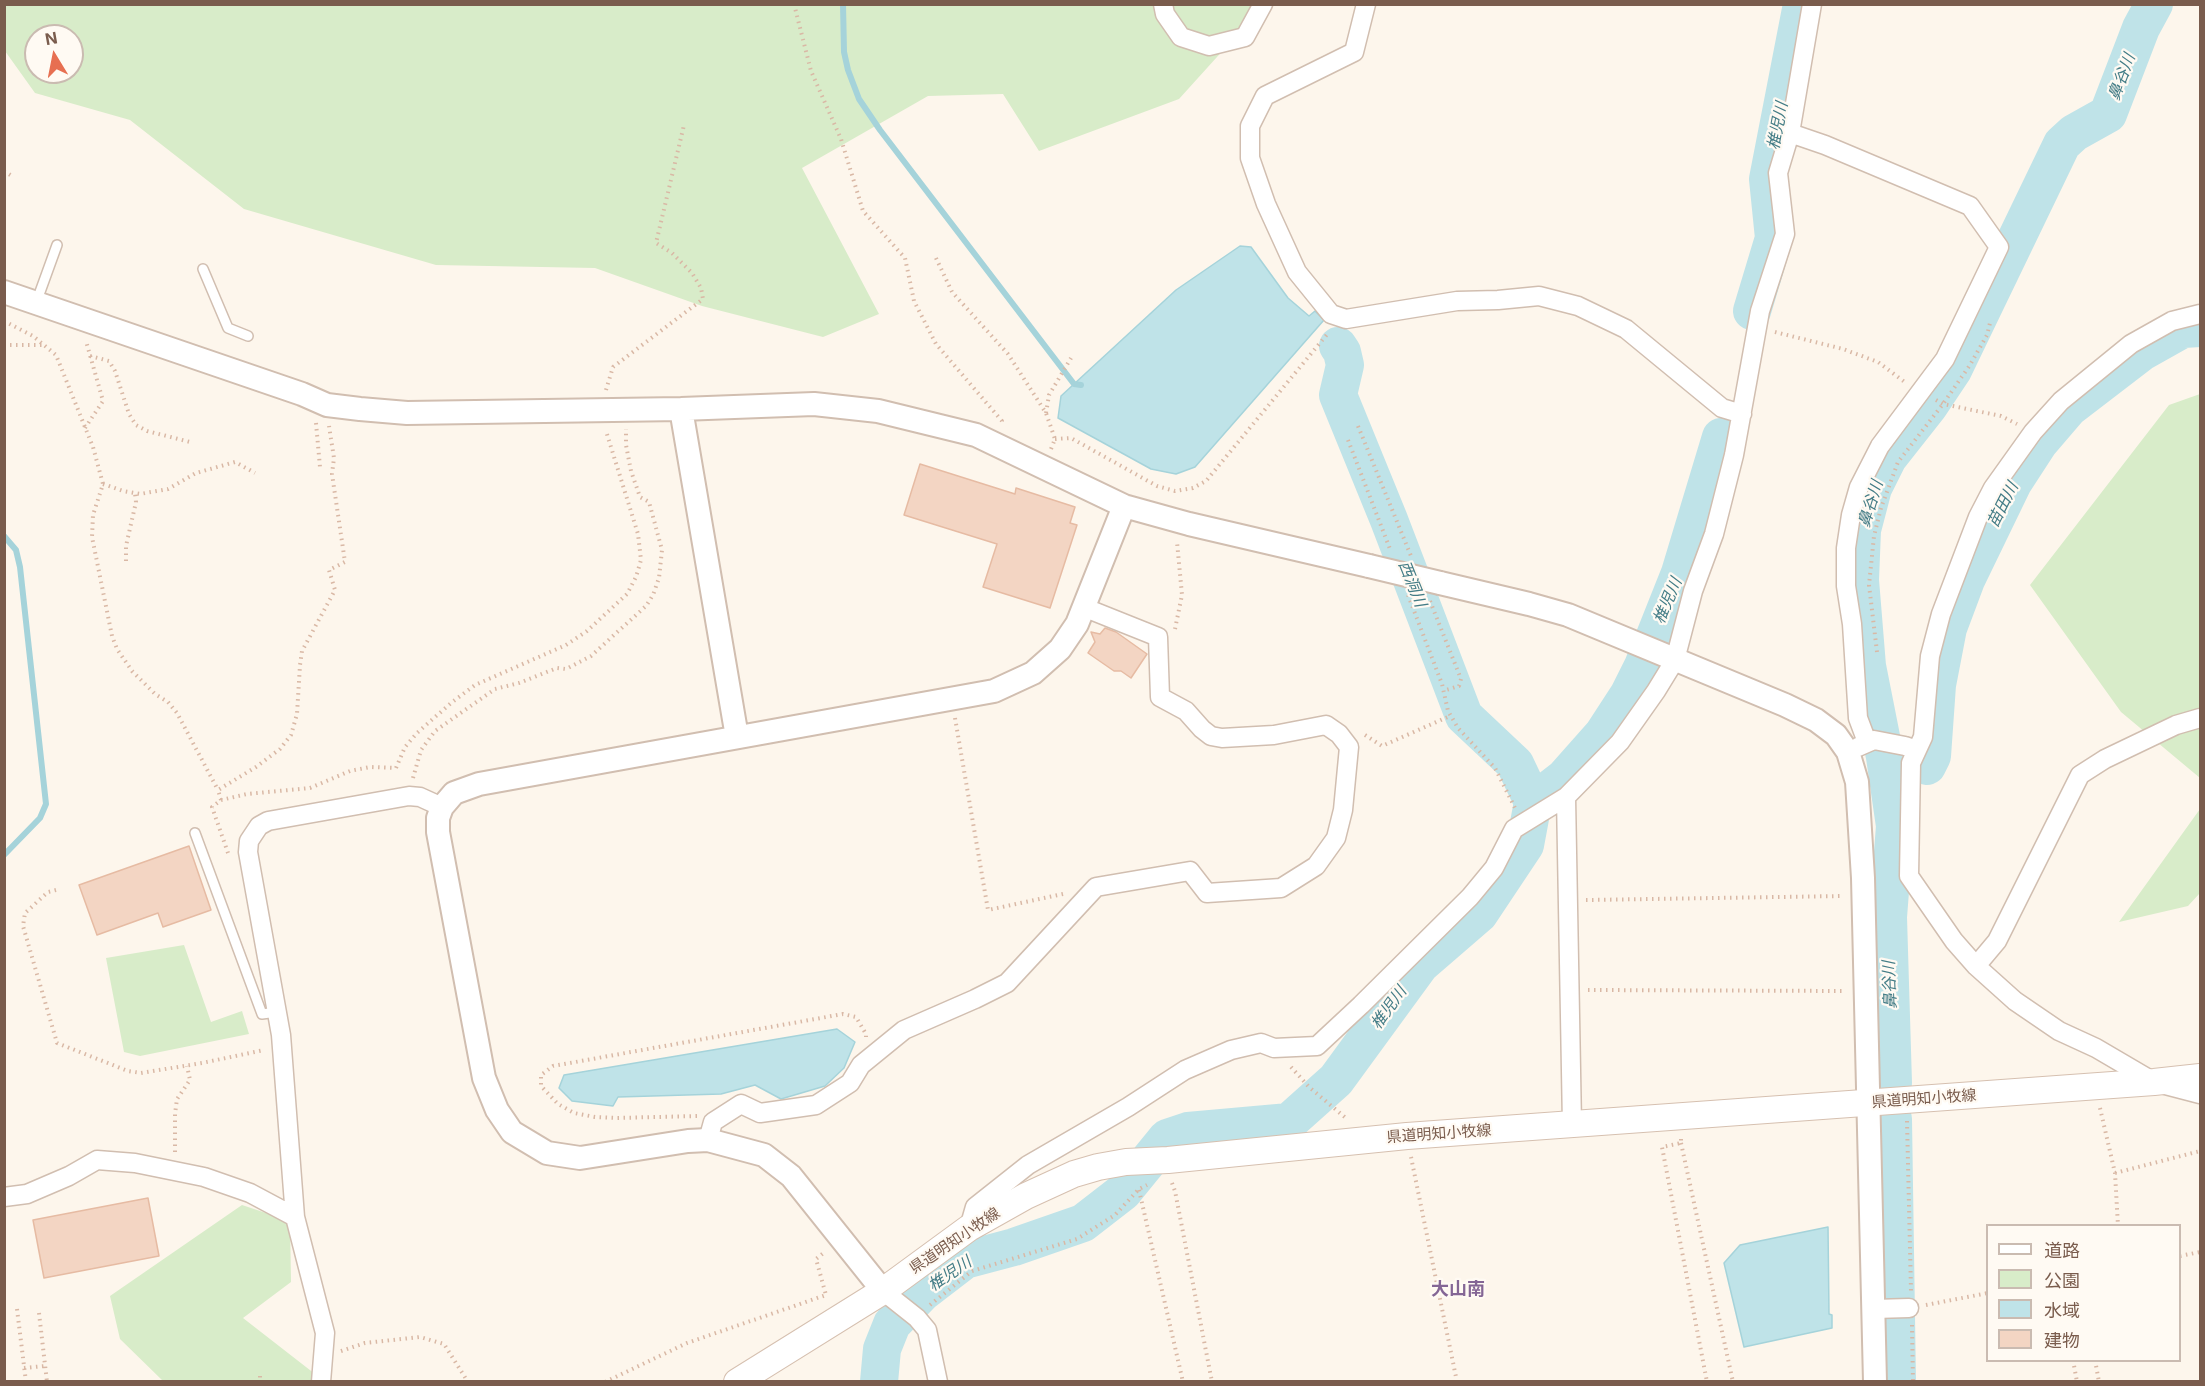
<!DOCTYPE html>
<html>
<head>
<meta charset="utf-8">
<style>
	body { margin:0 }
	#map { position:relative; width:2205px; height:1386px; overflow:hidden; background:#fdf6ec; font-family:Inter,"Noto Sans JP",sans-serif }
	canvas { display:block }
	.frame { position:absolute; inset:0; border:6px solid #7a5c4d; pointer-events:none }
	.legend { position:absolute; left:1986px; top:1224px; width:195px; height:138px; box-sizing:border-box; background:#fffaf3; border:2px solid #cabbb1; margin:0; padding:8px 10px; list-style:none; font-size:18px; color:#7a5c4d }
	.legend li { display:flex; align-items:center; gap:12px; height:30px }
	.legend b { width:30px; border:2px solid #cabbb1 }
	.north { position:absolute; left:24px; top:24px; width:60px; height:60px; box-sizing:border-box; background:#fffaf3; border:2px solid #cabbb1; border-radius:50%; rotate:350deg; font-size:16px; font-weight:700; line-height:24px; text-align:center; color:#7a5c4d }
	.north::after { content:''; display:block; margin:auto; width:21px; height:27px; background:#e76f51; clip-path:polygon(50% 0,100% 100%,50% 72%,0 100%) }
</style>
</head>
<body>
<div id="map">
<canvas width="2205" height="1386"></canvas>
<div class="frame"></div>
<ul class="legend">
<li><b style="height:8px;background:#fff"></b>道路</li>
<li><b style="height:16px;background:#d8ecc9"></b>公園</li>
<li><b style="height:16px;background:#bfe3e8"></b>水域</li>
<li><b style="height:16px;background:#f3d5c3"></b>建物</li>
</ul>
<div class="north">N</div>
</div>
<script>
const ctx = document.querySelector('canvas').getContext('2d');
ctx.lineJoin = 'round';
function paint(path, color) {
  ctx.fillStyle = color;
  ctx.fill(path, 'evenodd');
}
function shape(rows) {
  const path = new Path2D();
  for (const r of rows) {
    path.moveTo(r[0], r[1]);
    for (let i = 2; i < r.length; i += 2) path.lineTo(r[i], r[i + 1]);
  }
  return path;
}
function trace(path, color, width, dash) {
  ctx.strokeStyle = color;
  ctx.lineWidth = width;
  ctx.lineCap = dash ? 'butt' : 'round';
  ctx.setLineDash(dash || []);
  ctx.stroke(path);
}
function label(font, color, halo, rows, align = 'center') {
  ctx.font = font + ' Inter,"Noto Sans JP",sans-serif';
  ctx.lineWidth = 4.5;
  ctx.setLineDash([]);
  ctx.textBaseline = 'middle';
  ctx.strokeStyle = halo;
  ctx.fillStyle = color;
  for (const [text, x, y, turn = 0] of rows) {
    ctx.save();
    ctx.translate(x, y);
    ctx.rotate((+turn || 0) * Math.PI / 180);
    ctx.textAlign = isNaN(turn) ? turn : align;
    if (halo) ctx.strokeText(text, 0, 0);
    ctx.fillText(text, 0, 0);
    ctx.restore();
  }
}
const green = shape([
	[4,5,1264,5,1179,99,1039,151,1003,94,928,96,802,168,879,314,823,337,702,306,595,268,436,265,244,209,130,120,35,93,5,51],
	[36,36,72,36,72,72,36,72],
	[2200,394,2200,778,2121,712,2030,585,2169,405],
	[2200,809,2200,893,2188,906,2119,922],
	[184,945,211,1022,242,1011,249,1034,140,1056,124,1052,106,958],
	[242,1205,290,1221,291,1282,243,1318,324,1381,163,1381,120,1339,110,1296]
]);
const water = shape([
	[1240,246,1251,247,1288,298,1309,316,1315,311,1324,320,1195,467,1176,474,1151,469,1058,418,1061,396,1176,290,1240,246],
	[837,1029,855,1042,844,1068,825,1086,781,1099,755,1085,721,1094,618,1097,613,1106,572,1101,559,1088,564,1075,837,1029],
	[1828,1227,1829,1314,1832,1315,1832,1328,1744,1347,1724,1263,1740,1245,1828,1227]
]);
const stream = shape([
	[843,4,844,52,848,70,859,99,880,130,1074,384,1081,385],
	[4,536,16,550,20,567,46,804,40,818,4,855]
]);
const river = shape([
	[1752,311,1774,238,1768,179,1802,4],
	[1338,346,1342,352,1345,365,1338,395,1389,520,1464,716,1515,764,1533,802],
	[1927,766,1932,756,1937,685,1948,628,1966,580,2013,483,2039,443,2069,408,2142,352,2183,329,2200,328],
	[1893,1083,1888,917,1895,826,1885,757,1867,666,1860,580,1862,530,1873,488,1888,458,1929,406,1953,370,2062,144,2074,133,2108,114,2141,28,2154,4],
	[1893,1119,1897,1382],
	[879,1382,882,1349,892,1324,922,1293,965,1260,1014,1247,1083,1223,1123,1192,1167,1138,1188,1131,1289,1122,1336,1080,1420,965,1479,914,1525,845,1533,802,1564,778,1603,734,1629,694,1643,666,1680,573,1721,437]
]);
const building = shape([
	[920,464,1015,494,1016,488,1075,507,1070,523,1077,525,1050,608,983,587,997,544,904,515,920,464],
	[1105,628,1116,632,1147,654,1131,678,1121,671,1114,671,1088,653,1095,642,1091,632,1100,634,1105,628],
	[189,846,211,910,163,927,158,913,97,935,79,885,189,846],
	[148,1198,159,1256,44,1278,33,1220,148,1198]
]);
const path = shape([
	[794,4,811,71,841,139,863,211,905,258,914,301,936,344,1002,421,1001,424],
	[4,171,12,176],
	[936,258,952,292,1008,354,1046,413,1055,439,1051,449],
	[4,321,33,336,56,355,93,447,103,484,93,515,92,537,112,636,117,649,132,671,155,694,168,702,177,713,218,790],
	[1775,332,1843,349,1878,362,1906,383],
	[4,345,43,345],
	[90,356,109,361,115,371,129,414,136,425,147,431,190,442],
	[606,390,613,367,703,299,701,288,692,273,672,253,656,243,684,125],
	[1936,400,1943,404,2001,416,2017,424],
	[1046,413,1049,395,1071,358],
	[316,423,320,467],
	[1358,426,1411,556],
	[85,428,103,401,86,341],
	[1055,439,1071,438,1157,486,1175,491,1193,488,1206,481,1329,332],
	[1348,440,1390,549],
	[103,484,123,491,140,494,168,489,196,473,235,462,255,473],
	[126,561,126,546,136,502,135,493],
	[1408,595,1442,684,1448,711,1458,728,1495,768,1515,808],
	[1430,601,1461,679,1459,686,1443,691],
	[1175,629,1182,595,1177,542],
	[1877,652,1869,585,1874,536,1881,508,1898,462,1943,404,1970,365,1987,335,1990,323],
	[955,718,988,910,1063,894],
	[1365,735,1382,746,1450,716],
	[413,778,421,750,435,731,495,689,519,683,557,668,566,669,591,656,646,606,653,595,659,578,662,550,649,502,640,497,631,471,626,445,626,429],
	[221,800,218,790,256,767,280,749,291,735,297,714,300,665,302,651,335,590,329,570,345,562,332,474,334,458,329,426],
	[228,853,212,807,221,800,247,794,310,788,350,771,370,767,396,768,405,747,417,733,451,703,475,685,566,645,587,631,627,594,636,577,641,560,638,534,606,431],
	[56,890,48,892,25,913,23,926,57,1043,128,1071,141,1073,202,1063,264,1050],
	[1586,900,1843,896],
	[1588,990,1844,991],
	[1291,1067,1309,1087,1347,1119],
	[2100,1108,2115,1173,2118,1226],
	[697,1116,616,1118,595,1117,574,1113,558,1104,541,1086,541,1075,553,1066,843,1014,856,1017,866,1034,866,1037],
	[1907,1121,1911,1291],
	[1681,1139,1681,1143,1662,1147,1707,1382],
	[1681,1143,1733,1382],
	[175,1152,175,1114,177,1099,190,1080,187,1066],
	[1411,1157,1457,1382],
	[2115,1173,2200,1151],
	[1172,1183,1175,1191,1212,1382],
	[1139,1190,1183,1382],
	[2180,1256,2200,1252],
	[930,1305,972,1271,1077,1239,1115,1215,1139,1189,1147,1185],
	[1926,1305,1988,1293],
	[17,1309,26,1382],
	[39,1313,47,1382],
	[1912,1325,1913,1382],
	[341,1351,365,1343,420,1337,444,1344,468,1382],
	[2073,1360,2077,1382],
	[2095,1360,2099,1382],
	[24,1368,45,1366],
	[260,1376,260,1382],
	[605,1382,687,1343,826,1295,816,1259,826,1251]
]);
const service = shape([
	[203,269,228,328,248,336],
	[36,303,57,245],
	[195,833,262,1014,277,1012]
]);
const minor = shape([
	[1163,4,1165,14,1181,37,1209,46,1245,37,1263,4],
	[1366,4,1354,52,1265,96,1250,126,1250,158,1266,204,1297,272,1331,314,1346,319,1457,301,1498,300,1539,296,1578,306,1626,329,1722,408,1742,414],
	[1790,133,1825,145,1970,206,1999,247,1945,359,1880,446,1859,487,1851,515,1846,548,1846,586,1852,624,1858,718,1867,742],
	[2200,314,2172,321,2131,344,2061,401,2033,432,1993,488,1978,517,1941,614,1930,656,1923,737,1911,763,1909,876,1954,941,1976,966,2015,1001,2059,1031,2096,1048,2154,1082,2200,1094],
	[1858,747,1874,740,1905,746,1917,750],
	[1566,797,1572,1125],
	[1976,966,1997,941,2080,775,2105,759,2176,725,2200,718],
	[708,1140,713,1122,741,1104,760,1113,816,1105,850,1083,861,1065,904,1030,975,999,1007,983,1096,887,1190,871,1207,893,1281,888,1316,866,1336,838,1343,810,1349,747,1339,734,1326,725,1274,735,1222,738,1211,736,1202,729,1186,711,1160,697,1158,637,1083,607],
	[4,1197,27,1194,69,1176,97,1160,135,1163,204,1177,250,1193,295,1217],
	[969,1228,975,1207,1028,1165,1128,1107,1185,1070,1231,1050,1261,1043,1274,1048,1317,1046,1361,1005,1470,897,1494,868,1514,829,1566,797,1620,742,1656,691,1675,660,1693,591,1714,534,1734,455,1760,311,1785,234,1778,173,1790,133,1812,4],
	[883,1291,917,1318,927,1330,938,1382],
	[1874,1309,1909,1308],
	[321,1382,325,1333,295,1217,281,1035,248,852,249,841,259,826,268,821,409,796,420,797,442,807]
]);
const tertiary = shape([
	[4,292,302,394,327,405,360,409,407,413,681,409,814,404,878,411,976,435,1124,506,1189,524,1369,566],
	[681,409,737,737],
	[1440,583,1529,604,1568,615,1785,705,1816,720,1836,735,1848,752,1857,782,1863,878,1875,1382],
	[883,1291,791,1176,764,1155,708,1140,688,1141,580,1158,547,1153,512,1132,497,1110,484,1078,438,832,438,818,442,807,454,793,479,784,994,691,1033,673,1060,649,1077,624,1124,506]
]);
const secondary = shape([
	[737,1382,883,1291,969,1228,1026,1196,1074,1174,1098,1167,1126,1162,1168,1160,1407,1136,2154,1082,2200,1077]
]);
const tertiaryBridge = shape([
	[1369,566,1440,583]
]);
const streetNames = [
	["県道明知小牧線",1924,1099,-4],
	["県道明知小牧線",1439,1134,-4],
	["県道明知小牧線",955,1241,-34]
];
const waterNames = [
	["鼻谷川",2122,77,-69],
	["椎児川",1778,126,-79],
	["鼻谷川",1871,504,-73],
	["苗田川",2003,505,-63],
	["西洞川",1412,584,68],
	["椎児川",1668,601,-67],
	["鼻谷川",1890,985,-92],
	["椎児川",1389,1008,-54],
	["椎児川",950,1274,-34]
];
const quarterNames = [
	["大山南",1458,1290]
];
paint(green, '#d8ecc9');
paint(water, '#bfe3e8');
trace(water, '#a5d3da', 1.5);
trace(stream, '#a5d3da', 6);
trace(river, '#bfe3e8', 38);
paint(building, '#f3d5c3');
trace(building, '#e6bba3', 1.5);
trace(service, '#d1beb0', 12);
trace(minor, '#d1beb0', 21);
trace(tertiary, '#d1beb0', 26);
trace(secondary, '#d6c0b0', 28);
trace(path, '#d9b8a5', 4, [1.5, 4.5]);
trace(service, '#fff', 9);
trace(minor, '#fff', 18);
trace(tertiary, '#fff', 22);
trace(secondary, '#fff', 26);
trace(tertiaryBridge, '#d1beb0', 26, []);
trace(tertiaryBridge, '#fff', 22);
label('15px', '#7a5c4d', '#fffaf3', streetNames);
label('italic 16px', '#437c86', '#fffaf3', waterNames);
label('bold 18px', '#846695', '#fffaf3', quarterNames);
</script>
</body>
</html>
